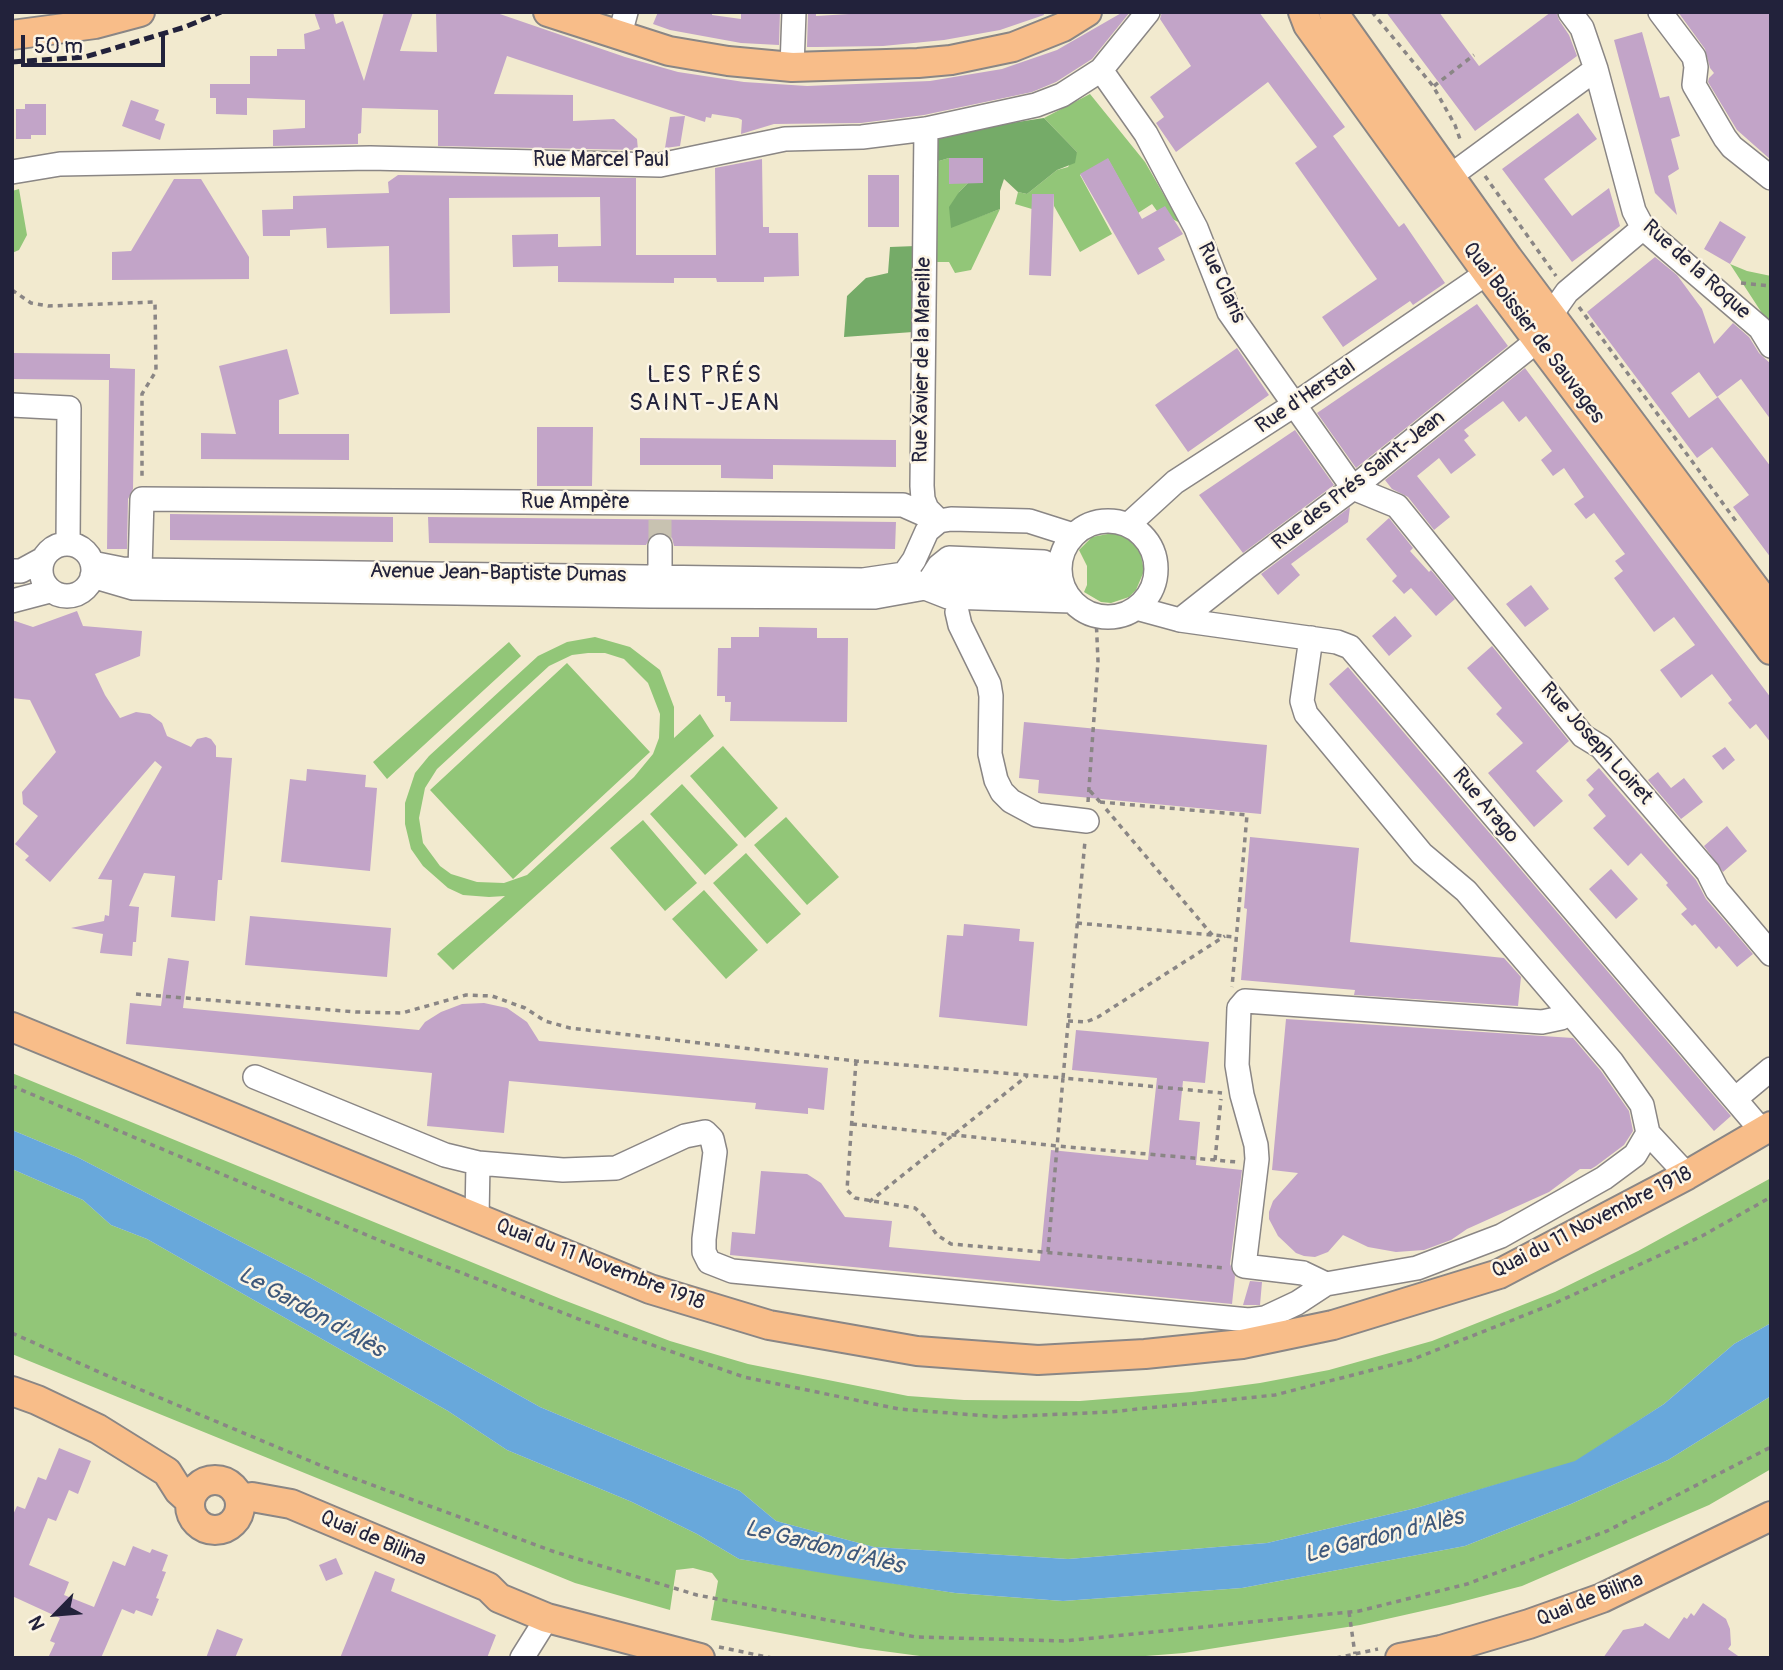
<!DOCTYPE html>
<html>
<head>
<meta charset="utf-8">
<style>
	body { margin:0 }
	#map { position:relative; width:1783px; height:1670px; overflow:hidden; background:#f2eacf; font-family:Pangolin,sans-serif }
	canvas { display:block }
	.frame { position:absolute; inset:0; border:14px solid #22223b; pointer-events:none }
	.north { position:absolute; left:21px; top:1579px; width:70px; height:70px; -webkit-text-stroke:5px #fcf5e5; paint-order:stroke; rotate:245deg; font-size:19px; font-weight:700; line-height:28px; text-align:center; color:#22223b }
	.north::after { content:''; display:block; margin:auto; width:24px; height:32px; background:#22223b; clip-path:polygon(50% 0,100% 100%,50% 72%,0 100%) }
	.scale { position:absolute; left:21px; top:35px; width:144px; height:32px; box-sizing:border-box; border:4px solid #22223b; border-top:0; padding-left:9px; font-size:21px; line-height:24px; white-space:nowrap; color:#22223b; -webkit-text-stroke:5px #fcf5e5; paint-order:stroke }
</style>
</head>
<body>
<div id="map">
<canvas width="1783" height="1670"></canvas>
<div class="frame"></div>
<div class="north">N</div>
<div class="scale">50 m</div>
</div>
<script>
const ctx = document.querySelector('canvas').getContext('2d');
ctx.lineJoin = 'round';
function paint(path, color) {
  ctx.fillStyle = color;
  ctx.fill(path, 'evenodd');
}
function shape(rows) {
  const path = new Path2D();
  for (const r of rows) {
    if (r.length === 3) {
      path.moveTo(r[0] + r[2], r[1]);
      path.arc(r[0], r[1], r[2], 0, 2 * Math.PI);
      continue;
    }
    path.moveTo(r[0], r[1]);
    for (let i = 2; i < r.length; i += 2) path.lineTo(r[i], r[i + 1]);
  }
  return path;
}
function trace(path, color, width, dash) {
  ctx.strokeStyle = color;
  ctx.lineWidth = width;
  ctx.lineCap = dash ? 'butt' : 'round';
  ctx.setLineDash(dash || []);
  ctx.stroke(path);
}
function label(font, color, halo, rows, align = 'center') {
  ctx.font = font + ' Pangolin,sans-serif';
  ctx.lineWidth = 5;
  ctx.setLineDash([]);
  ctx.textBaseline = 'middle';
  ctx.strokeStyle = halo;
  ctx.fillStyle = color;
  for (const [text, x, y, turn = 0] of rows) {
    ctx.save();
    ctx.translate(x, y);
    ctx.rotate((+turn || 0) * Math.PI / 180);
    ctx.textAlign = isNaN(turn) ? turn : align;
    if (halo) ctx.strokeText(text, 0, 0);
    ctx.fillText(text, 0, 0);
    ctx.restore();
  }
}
const green = shape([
	[1090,94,1145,162,1180,223,1157,211,1152,204,1138,213,1108,159,1080,175,1112,234,1080,252,1054,206,1054,194,1033,194,1032,209,1015,204,1018,192,1027,194,1057,170,1068,167,1077,152,1044,118],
	[949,158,949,183,968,183,959,192,951,227,1000,209,971,270,955,273,949,262,937,262,936,159,939,161],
	[19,189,27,235,19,250,12,253,12,191],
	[1730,264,1747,271,1771,276,1771,327],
	[1113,533,1124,536,1140,550,1144,571,1136,590,1129,597,1111,603,1101,602,1084,592,1087,585,1087,566,1079,550,1092,537],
	[595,637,630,647,660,670,674,707,674,738,700,714,714,736,453,970,437,954,505,896,489,897,463,895,448,888,423,866,411,849,405,824,405,803,415,773,429,756,538,656,567,642],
	[588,653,605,653,624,659,648,683,660,714,659,738,653,754,634,777,527,875,504,883,477,882,451,874,440,866,423,843,419,818,425,788,437,769,549,666,572,655],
	[509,642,521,656,387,779,373,762],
	[567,663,650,752,513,879,430,790],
	[723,746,778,808,745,838,690,776],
	[682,784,738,845,705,875,650,814],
	[786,817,839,877,807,905,754,845],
	[643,820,697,883,665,911,610,848],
	[746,853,801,914,767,944,713,883],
	[704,890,758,950,726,979,672,919],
	[12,1073,561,1299,670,1341,748,1364,908,1396,964,1400,1080,1401,1192,1392,1260,1383,1329,1370,1432,1341,1555,1292,1638,1251,1771,1178,1771,1323,1734,1344,1664,1404,1575,1462,1416,1508,1267,1543,1068,1559,874,1547,776,1521,740,1491,540,1407,309,1277,77,1157,12,1130],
	[12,1169,83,1200,111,1225,147,1239,448,1411,507,1450,632,1502,697,1534,739,1559,955,1593,1063,1601,1242,1588,1465,1546,1571,1504,1668,1460,1771,1396,1771,1469,1709,1505,1522,1586,1449,1605,1360,1625,1184,1653,1120,1658,935,1658,860,1648,711,1620,718,1581,712,1573,693,1568,676,1570,670,1610,575,1583,12,1354]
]);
const forest = shape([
	[1044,118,1077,152,1075,163,1057,170,1027,194,1018,192,1004,179,1000,191,1000,209,951,228,949,207,959,192,968,183,983,183,983,158,949,158,939,161,933,157,938,134],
	[916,246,913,332,844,337,847,296,866,278,888,273,890,247]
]);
const water = shape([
	[12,1130,77,1157,309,1277,540,1407,740,1491,776,1521,874,1547,1068,1559,1267,1543,1416,1508,1575,1461,1664,1404,1734,1344,1771,1323,1771,1396,1668,1460,1571,1504,1465,1546,1242,1588,1063,1601,955,1593,841,1576,739,1559,697,1534,632,1502,507,1450,448,1411,147,1239,111,1225,83,1200,12,1169]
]);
const building = shape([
	[314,12,333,12,336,24,343,21,364,81,384,12,413,12,400,51,437,52,436,12,494,12,625,57,678,72,744,82,807,86,930,81,1002,69,1057,50,1123,12,1130,12,1092,59,1056,82,1032,92,924,115,861,123,774,124,741,134,742,120,738,118,712,114,711,118,706,117,705,122,507,56,494,94,573,95,573,121,614,119,637,139,638,150,636,150,438,146,438,110,362,108,361,133,358,134,358,144,273,146,273,130,305,128,305,100,247,98,247,115,216,114,216,98,210,98,210,84,250,84,250,56,277,56,277,49,305,49,304,34,320,29],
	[658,12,712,12,712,15,741,19,741,12,780,12,779,45,741,43,670,30,653,24],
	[808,12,816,12,816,16,882,12,1043,12,1044,15,1000,30,944,40,883,46,817,47,807,47],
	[1162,12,1259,12,1345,127,1333,136,1399,227,1404,223,1445,283,1413,305,1410,301,1343,347,1322,317,1377,279,1295,163,1317,147,1268,82,1176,152,1156,123,1164,117,1150,97,1191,66,1160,19],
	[1386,12,1439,12,1479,66,1551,12,1556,12,1559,20,1569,35,1577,56,1475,131],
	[1678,12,1771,12,1771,160,1737,130,1708,82,1709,78,1714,73,1710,68,1705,49],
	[1642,32,1660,98,1669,96,1680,136,1671,139,1679,169,1668,176,1677,215,1655,193,1614,40],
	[131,100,159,110,155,120,165,124,160,140,122,126],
	[25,104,46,104,46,135,31,135,31,139,16,139,16,109,25,109],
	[1578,113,1597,139,1544,179,1572,216,1609,188,1620,226,1572,262,1502,169],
	[685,116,680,146,665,148,670,117],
	[949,158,983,158,983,183,949,184],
	[1108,158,1142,219,1165,206,1183,234,1158,248,1165,260,1138,275,1080,174],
	[762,159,763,227,769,227,769,233,798,233,799,276,764,277,764,282,717,282,716,278,674,278,674,283,558,282,558,266,513,267,512,235,558,234,558,247,601,246,600,197,449,198,450,313,390,314,389,246,327,248,326,228,290,230,290,236,263,236,262,210,293,209,293,196,389,193,388,182,398,175,636,178,636,255,716,255,715,168],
	[868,175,899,175,899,227,868,227],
	[174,179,201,179,249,257,249,279,112,280,112,252,131,251],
	[1032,194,1054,194,1051,276,1029,275],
	[1720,221,1746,237,1730,264,1704,249],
	[1655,257,1677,275,1702,309,1714,344,1733,323,1749,337,1759,353,1771,364,1771,420,1741,379,1717,397,1699,372,1671,393,1689,418,1718,397,1771,467,1771,558,1733,507,1749,495,1712,447,1697,458,1587,312],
	[1477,304,1508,346,1356,468,1317,413],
	[1237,348,1269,395,1188,452,1155,405],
	[287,349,299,394,279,400,279,434,349,434,349,460,201,459,201,433,236,434,219,366],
	[12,353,110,354,110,368,135,369,133,489,128,499,127,549,107,549,109,380,12,379],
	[1525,368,1771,698,1771,743,1756,724,1750,729,1728,703,1732,700,1712,674,1681,698,1660,670,1695,645,1674,617,1654,632,1614,578,1623,571,1615,561,1625,554,1594,513,1586,519,1574,504,1584,497,1564,468,1553,476,1541,460,1552,451,1526,416,1519,422,1503,401,1464,430,1469,436,1464,440,1476,455,1451,474,1439,458,1417,476,1450,517,1434,530,1408,497,1392,489,1385,480],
	[537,427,593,427,592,486,537,486],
	[1295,430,1334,485,1243,553,1199,495],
	[640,438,896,440,896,467,773,465,773,479,721,478,721,465,640,465],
	[1350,507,1348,522,1291,564,1300,575,1278,595,1261,574],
	[170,514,393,517,393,542,170,540],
	[428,517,896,522,895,549,674,546,672,538,661,532,652,534,646,545,429,543],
	[1389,518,1413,548,1410,551,1429,572,1431,570,1455,599,1436,616,1411,588,1404,594,1392,581,1397,576,1366,539],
	[1531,585,1549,609,1525,627,1506,604],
	[77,611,83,626,142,631,140,656,95,674,105,695,120,718,136,712,150,714,162,723,167,736,191,747,197,739,206,737,211,739,216,746,216,757,232,758,222,880,218,880,215,921,171,917,175,876,144,873,129,906,139,907,136,942,133,942,132,956,100,953,103,934,71,928,104,921,105,915,109,916,112,880,98,879,162,767,155,761,50,882,25,860,29,856,15,844,38,816,23,804,22,792,56,752,30,700,12,698,12,620,33,627],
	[1395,616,1412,636,1389,656,1372,636],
	[759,627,817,628,817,638,848,638,847,722,730,721,731,702,725,702,725,696,717,696,718,648,731,648,731,637,759,637],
	[1492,646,1569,741,1536,771,1563,801,1534,827,1488,773,1523,743,1496,714,1502,708,1467,668],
	[1348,667,1731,1116,1714,1131,1329,684],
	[1024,722,1267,745,1261,814,1038,793,1039,780,1019,778],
	[1725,747,1735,760,1723,770,1712,756],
	[1599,768,1696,880,1706,899,1753,954,1737,967,1719,946,1716,949,1695,924,1692,926,1681,914,1687,909,1666,885,1668,883,1641,853,1628,866,1593,828,1606,816,1588,795,1594,789,1586,780],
	[307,769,366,775,365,787,377,788,370,871,281,862,290,779,306,781],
	[1658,772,1671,788,1684,778,1703,802,1681,819,1648,780],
	[1727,826,1747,851,1723,872,1704,846],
	[1250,837,1359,848,1350,942,1504,958,1521,977,1518,1006,1354,995,1355,990,1241,980,1247,909,1244,908],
	[1611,869,1638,899,1616,919,1589,889],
	[250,916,391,928,387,977,245,965],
	[964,924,1020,929,1019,941,1034,942,1027,1026,939,1017,947,935,963,936],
	[168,958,189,961,183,1008,419,1030,425,1022,441,1012,462,1004,484,1003,507,1008,527,1022,539,1041,828,1068,824,1110,808,1108,808,1114,755,1109,756,1103,509,1081,504,1133,427,1126,432,1073,126,1044,130,1003,161,1006],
	[1286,1019,1573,1038,1601,1071,1629,1111,1633,1131,1624,1145,1596,1166,1591,1169,1580,1169,1549,1192,1467,1229,1451,1240,1424,1250,1396,1252,1368,1247,1343,1235,1328,1252,1315,1257,1304,1256,1296,1253,1278,1236,1269,1219,1269,1212,1273,1201,1298,1173,1272,1170],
	[1076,1030,1209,1042,1205,1083,1183,1081,1179,1120,1200,1122,1196,1165,1242,1170,1230,1264,1235,1276,1232,1304,730,1255,732,1232,755,1234,761,1171,807,1174,821,1183,845,1217,892,1221,889,1247,1040,1261,1051,1150,1148,1160,1157,1078,1072,1070],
	[1250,1281,1262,1282,1260,1305,1243,1305],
	[59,1448,91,1461,78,1494,69,1490,56,1521,48,1518,29,1565,69,1582,64,1595,94,1607,113,1561,125,1566,133,1546,150,1553,152,1549,168,1555,162,1571,166,1572,156,1598,159,1599,152,1616,136,1610,134,1614,122,1609,101,1658,48,1658,55,1643,50,1641,60,1618,12,1596,12,1517,17,1506,25,1509,38,1477,46,1480],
	[336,1558,343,1574,326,1581,319,1565],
	[375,1571,395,1579,391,1591,496,1635,487,1658,340,1658],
	[1703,1603,1726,1619,1730,1629,1731,1645,1728,1649,1741,1658,1603,1658,1623,1630,1643,1626,1645,1623,1669,1639,1684,1617,1687,1619,1691,1613,1694,1616],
	[217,1629,243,1639,235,1658,206,1658]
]);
const minorTunnel = shape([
	[660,520,660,546]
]);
const path = shape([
	[1372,12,1433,86,1455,125,1461,142],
	[1434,86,1474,55],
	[1485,176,1556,276],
	[1741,283,1771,286],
	[12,290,31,303,48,306,155,302,156,371,142,394,142,478],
	[1579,307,1738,524],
	[1090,791,1101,803],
	[1088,802,1098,661,1096,616],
	[1100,802,1247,815,1232,987],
	[1106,809,1213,936],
	[1077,923,1235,937],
	[136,994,356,1012,402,1013,466,995,492,996,525,1008,545,1021,570,1028,856,1061,1063,1078,1085,841],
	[1068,1021,1086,1022,1098,1017,1225,936],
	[856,1061,847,1190,855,1198,915,1208,924,1216,937,1235,951,1244,1225,1268],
	[12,1086,381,1241,581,1320,744,1377,899,1409,1000,1417,1109,1412,1275,1395,1411,1360,1553,1304,1702,1236,1771,1197],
	[852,1124,1057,1146,1237,1162],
	[1215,1160,1221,1099],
	[869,1202,1027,1076],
	[1048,1252,1063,1078,1222,1093],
	[12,1333,108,1376,334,1471,555,1552,697,1595,916,1637,1065,1641,1359,1611,1467,1584,1607,1531,1771,1447],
	[1349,1612,1355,1654],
	[719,1647,772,1658],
	[1336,1658,1378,1649]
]);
const minor = shape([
	[1570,12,1582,28,1596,69,1634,211,1643,228,1760,328,1771,346],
	[1660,12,1694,57,1696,67,1694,85,1725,138,1732,147,1771,178],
	[620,34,626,12],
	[792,67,794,12],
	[1101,70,1146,134,1196,228,1229,312,1353,488,1397,506,1583,736,1601,747,1708,872,1717,890,1771,954],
	[926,129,922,486,923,499,927,509,937,519],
	[12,172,60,164,370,158,660,165,785,139,862,137,926,129,1036,105,1062,95,1101,70,1148,12],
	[1449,177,1596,69],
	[1550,316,1567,292,1643,228],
	[12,405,69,408,68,544],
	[1108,569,48],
	[1128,525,1175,482,1294,405,1487,273],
	[67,570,26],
	[660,546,660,577],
	[92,563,122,569,140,570,863,580,904,574,925,588,948,597,1071,601],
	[140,570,142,499,903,505,939,521,951,519,1029,521,1073,535],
	[12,571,21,571,43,559],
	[92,576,133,588,650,596,875,597,925,588,949,580,1051,582,1064,589],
	[897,584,914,560,927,531,939,521],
	[925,588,939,566,949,558,1044,562,1055,568,1060,575],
	[12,601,50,591],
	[1136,608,1180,620,1337,642,1350,647,1762,1131],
	[957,612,960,625,989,684,991,696,990,754,996,780,1002,792,1011,801,1037,815,1087,821],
	[1180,620,1247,567,1353,488,1538,340],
	[1311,638,1302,701,1306,714,1422,854,1466,891,1612,1062,1642,1105,1648,1133],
	[1569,1013,1561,1018,1542,1022,1245,1001,1239,1008,1237,1065,1242,1095,1256,1145,1257,1159,1244,1266,1303,1273,1326,1284,1417,1268,1501,1236,1604,1178,1635,1155,1648,1133,1687,1175],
	[255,1077,445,1155,478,1163],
	[1735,1099,1771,1069],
	[477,1218,478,1163,563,1170,616,1168,685,1136,705,1132,712,1139,715,1152,704,1239,704,1252,709,1262,732,1271,1249,1320,1265,1318,1297,1303,1326,1284],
	[522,1658,547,1618]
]);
const major = shape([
	[548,12,669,51,728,61,792,67,918,63,951,60,1013,47,1063,27,1087,12],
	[1303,12,1308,25,1487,273,1771,650],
	[1333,12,1508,258,1771,610],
	[12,35,95,24,140,12],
	[12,1027,650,1289,769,1325,917,1351,1038,1360,1145,1354,1242,1344,1333,1325,1499,1274,1687,1175,1771,1126],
	[12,1391,37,1400,98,1429,167,1472,179,1491,190,1501],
	[215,1505,25],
	[240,1499,252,1497,291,1504,488,1587,499,1598,547,1618,700,1658],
	[1400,1658,1441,1650,1529,1624,1602,1598,1771,1516]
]);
const rail = shape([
	[12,62,85,57,185,27,221,12]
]);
const streetNames = [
	["Rue Marcel Paul",601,161],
	["Rue de la Roque",1696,270,42],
	["Rue Claris",1221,283,65],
	["Quai Boissier de Sauvages",1533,333,53],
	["Rue Xavier de la Mareille",923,360,-89],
	["Rue d'Herstal",1306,397,-34],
	["Rue des Prés Saint-Jean",1359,481,-38],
	["Rue Ampère",575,503],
	["Avenue Jean-Baptiste Dumas",498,574,1],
	["Rue Joseph Loiret",1596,744,48],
	["Rue Arago",1485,806,50],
	["Quai du 11 Novembre 1918",1592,1223,-27],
	["Quai du 11 Novembre 1918",600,1265,21],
	["Quai de Bilina",373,1539,23],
	["Quai de Bilina",1590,1600,-22]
];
const waterNames = [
	["Le Gardon d'Alès",311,1313,29],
	["Le Gardon d'Alès",1384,1537,-14],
	["Le Gardon d'Alès",824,1548,14]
];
const quarterNames = [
	["LES PRÉS",705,376],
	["SAINT-JEAN",705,404]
];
paint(green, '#92c678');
paint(forest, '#75ab68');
paint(water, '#68a8db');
paint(building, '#c2a4c8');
trace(minorTunnel, '#c8c2b1', 23, [23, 11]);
trace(minor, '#8a8685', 26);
trace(major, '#8a8685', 32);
trace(path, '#8a8685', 3.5, [5, 5]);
trace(minor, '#fff', 23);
trace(major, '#f8bd89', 28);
trace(rail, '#22223b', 5, [10, 5]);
label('21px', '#22223b', '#fcf5e5', streetNames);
label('italic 23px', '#3e587b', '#fcf5e5', waterNames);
ctx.letterSpacing = '2px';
label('24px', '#22223b', '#fcf5e5', quarterNames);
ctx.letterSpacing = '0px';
</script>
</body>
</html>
